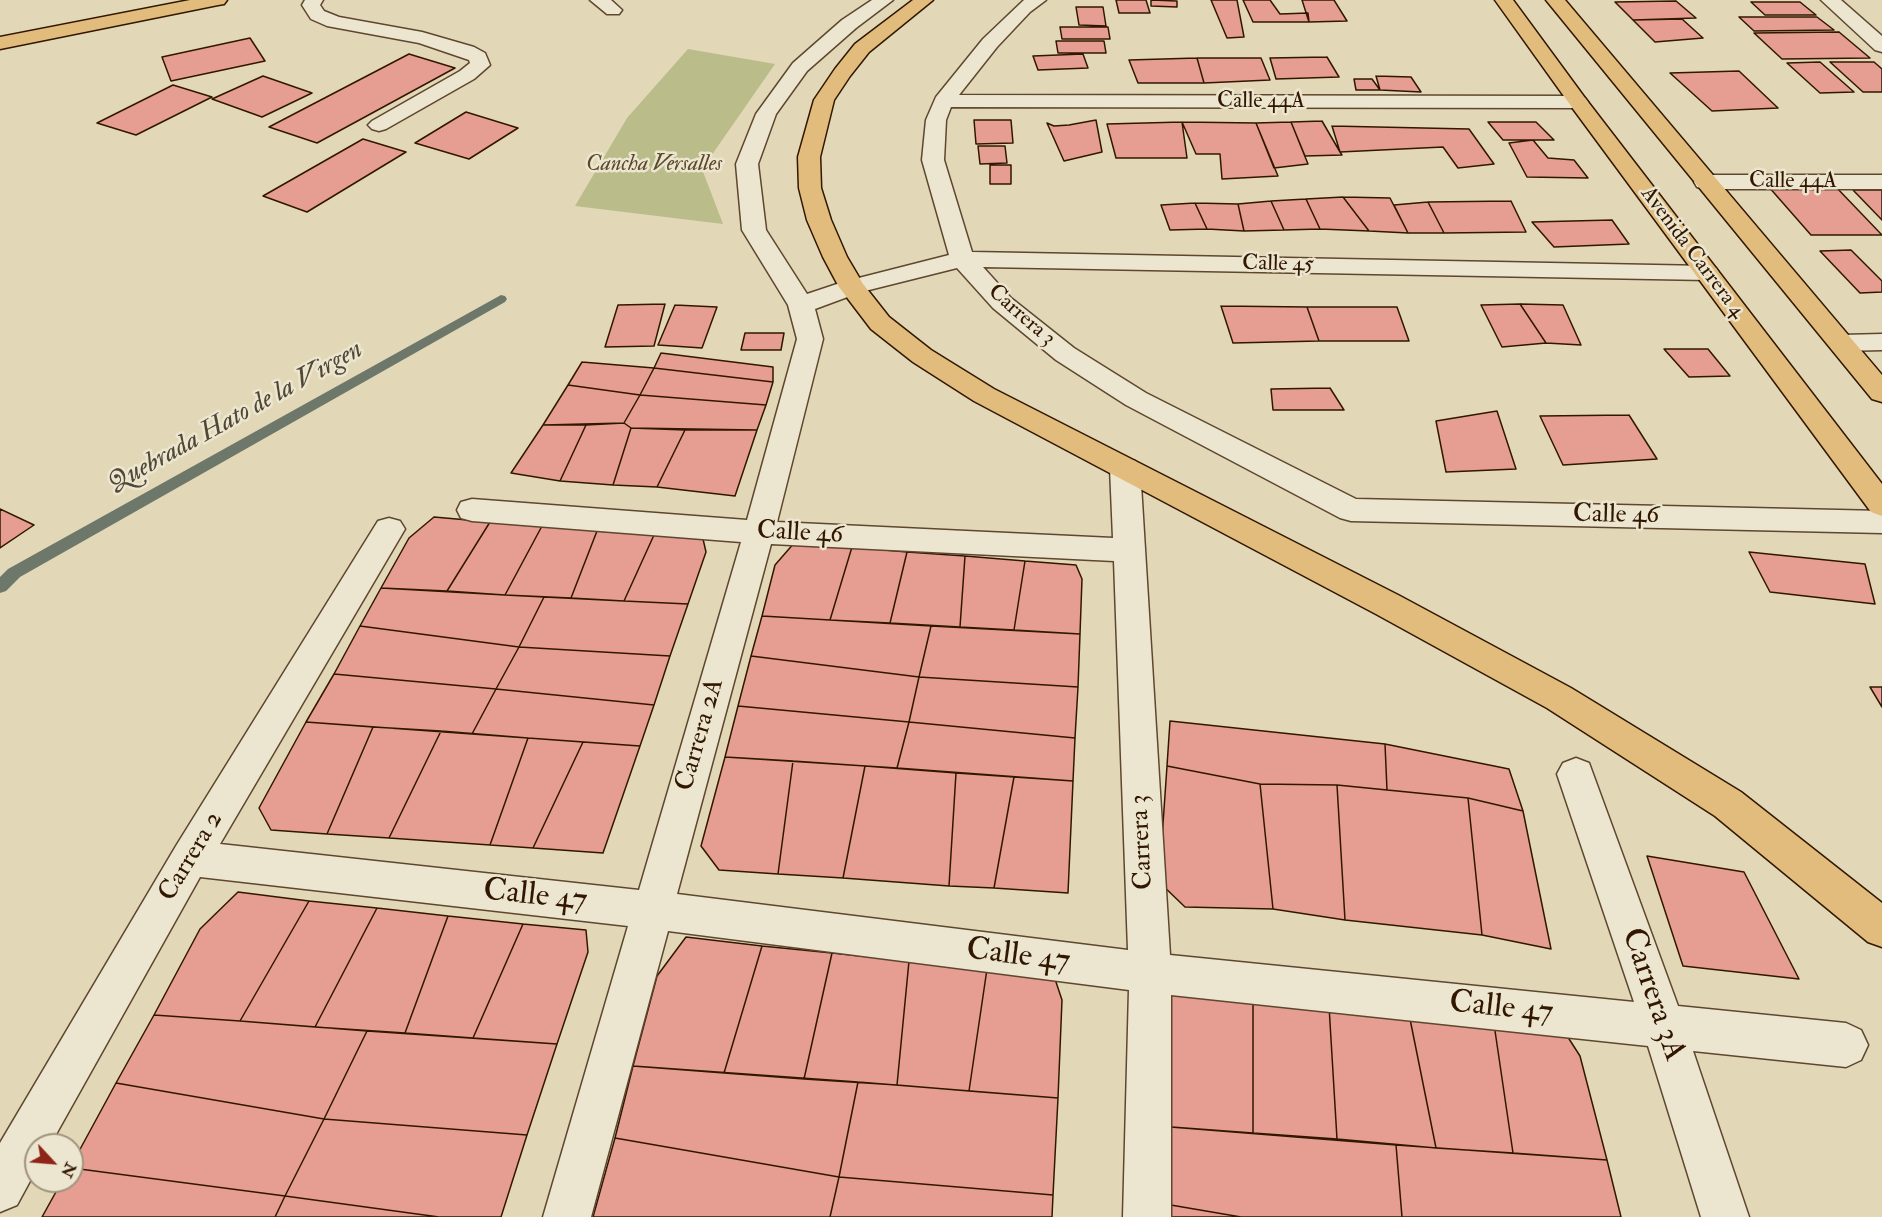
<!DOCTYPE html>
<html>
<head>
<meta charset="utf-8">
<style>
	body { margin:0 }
	#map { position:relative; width:1882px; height:1217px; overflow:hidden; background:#e2d8b7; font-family:"IM FELL Double Pica",serif }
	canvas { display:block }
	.north { position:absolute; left:24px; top:1133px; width:60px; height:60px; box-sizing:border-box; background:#ece6d0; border:2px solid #a2937d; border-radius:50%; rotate:116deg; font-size:16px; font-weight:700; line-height:24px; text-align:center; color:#321700 }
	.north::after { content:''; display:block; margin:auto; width:21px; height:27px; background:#8f2418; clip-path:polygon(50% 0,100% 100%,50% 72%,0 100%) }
</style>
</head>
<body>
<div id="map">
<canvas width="1882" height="1217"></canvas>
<div class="north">N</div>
</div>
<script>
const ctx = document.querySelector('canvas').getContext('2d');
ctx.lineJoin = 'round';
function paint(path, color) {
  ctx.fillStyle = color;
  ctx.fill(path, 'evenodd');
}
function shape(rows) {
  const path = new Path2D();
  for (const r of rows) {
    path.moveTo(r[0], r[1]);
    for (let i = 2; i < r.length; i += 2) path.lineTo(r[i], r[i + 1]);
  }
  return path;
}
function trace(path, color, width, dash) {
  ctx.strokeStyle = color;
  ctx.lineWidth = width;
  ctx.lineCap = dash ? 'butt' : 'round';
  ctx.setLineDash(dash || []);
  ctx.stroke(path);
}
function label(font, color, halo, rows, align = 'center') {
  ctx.font = font + ' "IM FELL Double Pica",serif';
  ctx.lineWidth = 5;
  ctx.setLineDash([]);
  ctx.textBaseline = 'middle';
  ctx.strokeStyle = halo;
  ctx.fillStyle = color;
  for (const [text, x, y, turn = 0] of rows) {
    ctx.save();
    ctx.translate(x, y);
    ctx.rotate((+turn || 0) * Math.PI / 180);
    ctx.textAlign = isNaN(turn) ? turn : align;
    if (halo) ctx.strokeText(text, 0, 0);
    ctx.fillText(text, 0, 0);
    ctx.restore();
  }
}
const green = shape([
	[688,49,775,64,702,169,723,224,575,206,627,118]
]);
const stream = shape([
	[501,295,505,296,507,299,505,302,20,577,6,591,0,593,0,577,8,569,501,295]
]);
const building = shape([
	[1116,0,1146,0,1150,13,1119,13,1116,0],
	[1151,0,1177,1,1177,7,1151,6,1151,0],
	[1211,0,1237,0,1244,37,1227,38,1211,0],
	[1243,0,1270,0,1280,14,1308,13,1309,22,1253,22,1243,0],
	[1302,0,1334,0,1347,21,1309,22,1302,0],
	[1676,1,1696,18,1633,20,1615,2,1676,1],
	[1751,2,1800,2,1816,15,1765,15,1751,2],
	[1076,7,1103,7,1106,26,1079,25,1076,7],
	[1739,17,1817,17,1834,30,1754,31,1739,17],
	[1682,19,1703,38,1655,42,1633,20,1682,19],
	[1060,27,1108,27,1110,39,1062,39,1060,27],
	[1839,32,1870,58,1782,59,1754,33,1839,32],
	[250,38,265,61,171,81,162,57,250,38],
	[1056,41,1104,41,1106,53,1058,53,1056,41],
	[409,54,455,68,317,143,269,127,409,54],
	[1083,54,1088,68,1038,70,1033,56,1083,54],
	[1327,57,1339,77,1276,79,1270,58,1327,57],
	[1197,58,1204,83,1138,83,1129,60,1197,58],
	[1197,58,1261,58,1270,80,1204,83,1197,58],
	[1820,62,1854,92,1820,93,1787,63,1820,62],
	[1830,62,1874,62,1882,69,1882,92,1863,92,1830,62],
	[1739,71,1778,108,1712,111,1670,73,1739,71],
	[263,76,312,93,262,117,212,99,263,76],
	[1376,76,1411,77,1421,92,1380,90,1376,76],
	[1354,79,1372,79,1380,90,1356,90,1354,79],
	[173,85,212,97,136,135,97,123,173,85],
	[466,112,518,128,469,159,415,143,466,112],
	[974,120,1011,120,1013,143,976,144,974,120],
	[1096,120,1102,152,1064,161,1047,123,1054,126,1069,125,1096,120],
	[1322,121,1340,152,1342,155,1305,156,1291,122,1322,121],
	[1182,122,1187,158,1116,158,1107,124,1182,122],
	[1182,122,1256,123,1278,176,1222,179,1220,154,1196,154,1182,122],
	[1291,122,1308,164,1274,168,1256,123,1291,122],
	[1488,122,1536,122,1554,140,1503,140,1488,122],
	[1332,126,1469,129,1494,164,1458,168,1443,147,1340,152,1332,126],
	[363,139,406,152,307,212,263,196,363,139],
	[1533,140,1548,158,1574,160,1588,178,1527,177,1509,143,1533,140],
	[978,146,1005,146,1007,163,980,164,978,146],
	[990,165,1011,165,1011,184,990,184,990,165],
	[1768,186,1835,186,1882,235,1811,235,1768,186],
	[1853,190,1882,190,1882,220,1853,190],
	[1343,197,1369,231,1320,229,1306,199,1343,197],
	[1343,197,1390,198,1408,233,1369,231,1343,197],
	[1306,199,1320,229,1284,230,1271,201,1306,199],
	[1271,201,1284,230,1244,231,1238,204,1271,201],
	[1511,201,1526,232,1444,233,1428,202,1511,201],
	[1428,202,1444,233,1408,233,1394,205,1428,202],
	[1195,203,1207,229,1170,230,1161,205,1195,203],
	[1195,203,1238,204,1244,231,1207,229,1195,203],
	[1612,220,1629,244,1554,247,1532,222,1612,220],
	[1851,250,1882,281,1882,292,1860,293,1820,251,1851,250],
	[665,304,654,346,605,347,618,305,665,304],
	[1520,304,1546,343,1502,347,1481,305,1520,304],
	[1520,304,1563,305,1581,345,1546,343,1520,304],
	[675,305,717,307,702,348,658,345,675,305],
	[1221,306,1307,307,1319,341,1233,343,1221,306],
	[1307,307,1397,307,1409,341,1319,341,1307,307],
	[745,333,784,333,781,350,741,350,745,333],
	[1664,349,1708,349,1730,376,1689,377,1664,349],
	[661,353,773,367,773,382,654,368,661,353],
	[582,362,654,368,640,395,568,385,582,362],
	[654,368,773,382,766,405,640,395,654,368],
	[568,385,640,395,624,423,543,425,568,385],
	[1330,388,1344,410,1273,410,1271,389,1330,388],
	[640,395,766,405,757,430,631,428,624,423,640,395],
	[1497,411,1516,469,1446,472,1436,421,1497,411],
	[1629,415,1657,459,1563,465,1540,416,1629,415],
	[624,423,631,428,613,485,560,481,586,425,624,423],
	[543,425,586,425,560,481,511,473,543,425],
	[631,428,685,430,657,487,613,485,631,428],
	[685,430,757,430,735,496,657,487,685,430],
	[0,509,34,525,0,548,0,509],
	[434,517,490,522,447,591,381,588,409,538,434,517],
	[490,522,542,526,505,595,447,591,490,522],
	[542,526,597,531,571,598,505,595,542,526],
	[597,531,654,535,624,601,571,598,597,531],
	[654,535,703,539,706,552,688,604,624,601,654,535],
	[795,542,852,547,830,620,762,616,775,565,795,542],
	[852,547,907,552,890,623,830,620,852,547],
	[907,552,965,556,960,627,890,623,907,552],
	[1749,552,1865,564,1875,604,1770,592,1749,552],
	[965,556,1025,561,1014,630,960,627,965,556],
	[1025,561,1076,565,1082,579,1080,634,1014,630,1025,561],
	[381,588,505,595,544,597,519,647,360,626,381,588],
	[544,597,624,601,688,604,670,656,519,647,544,597],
	[762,616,830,620,931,626,919,677,751,656,762,616],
	[360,626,519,647,496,689,334,674,360,626],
	[931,626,1080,634,1078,687,919,677,931,626],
	[519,647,670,656,654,705,496,689,519,647],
	[751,656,919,677,909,722,738,706,751,656],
	[334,674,496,689,472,734,306,722,334,674],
	[919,677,1078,687,1075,738,909,722,919,677],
	[1870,687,1882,687,1882,707,1870,687],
	[496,689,654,705,640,746,472,734,496,689],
	[738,706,909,722,897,768,725,757,738,706],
	[1170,721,1385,744,1387,790,1337,785,1260,784,1167,766,1170,721],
	[306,722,373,727,327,834,271,830,259,808,306,722],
	[909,722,1075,738,1073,781,897,768,909,722],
	[373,727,441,731,389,838,327,834,373,727],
	[441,731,528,738,490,845,389,838,441,731],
	[528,738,583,742,533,848,490,845,528,738],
	[583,742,640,746,603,853,533,848,583,742],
	[1385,744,1509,769,1523,811,1468,798,1387,790,1385,744],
	[725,757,793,761,778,874,719,870,701,846,725,757],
	[793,761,865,766,843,878,778,874,793,761],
	[865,766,956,773,949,886,843,878,865,766],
	[1167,766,1260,784,1273,909,1185,907,1159,882,1167,766],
	[956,773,1014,777,994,888,949,886,956,773],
	[1014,777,1073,781,1068,893,994,888,1014,777],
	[1260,784,1337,785,1345,920,1273,909,1260,784],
	[1337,785,1468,798,1482,935,1345,920,1337,785],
	[1468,798,1523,811,1551,949,1482,935,1468,798],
	[1647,856,1744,872,1799,979,1683,966,1647,856],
	[238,892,309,901,240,1021,154,1015,200,929,238,892],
	[309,901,377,908,315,1027,240,1021,309,901],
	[377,908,448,916,405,1033,315,1027,377,908],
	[448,916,523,924,473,1038,405,1033,448,916],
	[523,924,586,930,588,952,557,1044,473,1038,523,924],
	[686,937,762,946,724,1073,633,1066,657,976,686,937],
	[762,946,832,953,804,1079,724,1073,762,946],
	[832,953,909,961,897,1085,804,1079,832,953],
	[909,961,987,969,969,1091,897,1085,909,961],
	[987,969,1054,976,1062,1000,1058,1098,969,1091,987,969],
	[1172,989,1253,998,1253,1133,1158,1126,1156,1030,1172,989],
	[1253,998,1329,1006,1337,1139,1253,1133,1253,998],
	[1329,1006,1409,1014,1436,1148,1337,1139,1329,1006],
	[1409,1014,1494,1024,1513,1153,1436,1148,1409,1014],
	[154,1015,240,1021,367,1031,324,1119,116,1083,154,1015],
	[1494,1024,1564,1031,1580,1056,1607,1160,1513,1153,1494,1024],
	[367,1031,557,1044,527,1135,324,1119,367,1031],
	[633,1066,858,1082,839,1177,615,1138,633,1066],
	[858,1082,1058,1098,1053,1195,839,1177,858,1082],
	[116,1083,324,1119,285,1196,72,1168,72,1164,116,1083],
	[324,1119,527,1135,501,1217,439,1217,285,1196,324,1119],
	[1158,1126,1396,1145,1402,1217,1241,1217,1159,1203,1158,1126],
	[615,1138,839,1177,830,1217,593,1217,615,1138],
	[1396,1145,1607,1160,1621,1217,1402,1217,1396,1145],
	[72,1168,285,1196,275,1217,42,1217,62,1181,72,1181,72,1168],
	[839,1177,1053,1195,1052,1217,830,1217,839,1177],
	[285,1196,439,1217,275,1217,285,1196],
	[1159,1203,1241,1217,1160,1217,1159,1203]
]);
const minor = shape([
	[305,0,323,0,320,5,324,11,339,17,422,32,474,47,485,53,490,65,474,79,386,129,379,131,372,129,368,125,372,121,460,71,470,63,469,60,419,43,327,26,311,19,302,5,305,0],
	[590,0,611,0,622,10,619,14,607,14,590,0],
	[872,0,893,0,856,28,807,71,776,114,758,164,766,230,807,294,843,282,949,255,922,160,926,120,936,97,983,39,1024,0,1046,0,1030,12,997,47,959,95,1578,96,1585,98,1588,102,1585,106,1578,108,951,107,946,120,944,160,972,252,1707,266,1716,268,1719,273,1716,278,1707,280,983,267,1011,298,1074,348,1146,393,1356,499,1882,511,1882,533,1351,521,1340,518,1126,405,1056,360,993,308,957,268,861,292,815,309,823,339,777,522,1113,538,1110,468,1115,461,1125,458,1135,461,1140,468,1170,955,1634,1002,1557,774,1563,763,1576,758,1589,763,1678,1006,1846,1023,1861,1030,1868,1045,1861,1060,1846,1067,1693,1051,1749,1217,1701,1217,1648,1046,1171,995,1171,1217,1123,1217,1129,990,668,931,591,1217,543,1217,628,926,200,877,50,1145,36,1145,36,1170,17,1205,0,1212,0,1143,176,846,378,521,389,518,400,521,405,529,220,844,639,890,741,542,472,521,461,518,457,510,461,502,472,499,747,520,797,339,788,305,742,230,736,164,756,114,793,63,842,20,872,0],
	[771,544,1114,561,1128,950,677,894,771,544],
	[1821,0,1841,0,1882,36,1882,52,1875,50,1821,0],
	[1705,175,1882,175,1882,189,1705,189,1697,187,1694,182,1697,177,1705,175],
	[1882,334,1882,350,1842,351,1833,349,1829,343,1833,337,1842,335,1882,334]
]);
const major = shape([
	[190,0,227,0,224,4,218,5,0,49,0,37,190,0],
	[913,0,933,0,869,52,850,76,834,100,820,157,821,188,831,220,847,257,863,284,889,317,931,350,994,389,1400,596,1571,688,1741,792,1882,903,1882,947,1868,942,1715,816,1547,708,1376,614,974,401,913,362,871,329,839,287,823,257,807,220,799,188,798,157,814,100,835,69,855,44,913,0],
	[1495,0,1513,0,1585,98,1882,484,1882,516,1871,512,1571,106,1495,0],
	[1546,0,1565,0,1882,375,1882,402,1872,399,1546,0]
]);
const farStreetnames = [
	["Calle 44A",1261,102],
	["Calle 44A",1793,182],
	["Avenida Carrera 4",1692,253,53],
	["Calle 45",1278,265,1],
	["Carrera 3",1021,316,41]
];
const farParknames = [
	["Cancha Versalles",654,165]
];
const streetNames = [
	["Calle 46",1616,516,1],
	["Calle 46",800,534,3],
	["Carrera 2A",701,735,-74],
	["Carrera 3",1143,842,-93],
	["Carrera 2",192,857,-59]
];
const waterNames = [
	["Quebrada Hato de la Virgen",236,418,-29]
];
const nearStreetnames = [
	["Calle 47",535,897,6],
	["Calle 47",1018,957,7],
	["Carrera 3A",1652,995,71],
	["Calle 47",1501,1009,6]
];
paint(green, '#babc89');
paint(stream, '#6d786a');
paint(building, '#e59e91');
trace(building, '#321700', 1.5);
trace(minor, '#5e472e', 3);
trace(major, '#321700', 3);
paint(minor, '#ece6d0');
paint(major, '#e1bc7c');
label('22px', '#321700', '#ece6d0', farStreetnames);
label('italic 22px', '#5b4929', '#ece6d0', farParknames);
label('26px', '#321700', '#ece6d0', streetNames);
label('italic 27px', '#504835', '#ece6d0', waterNames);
label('32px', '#321700', '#ece6d0', nearStreetnames);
</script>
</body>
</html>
